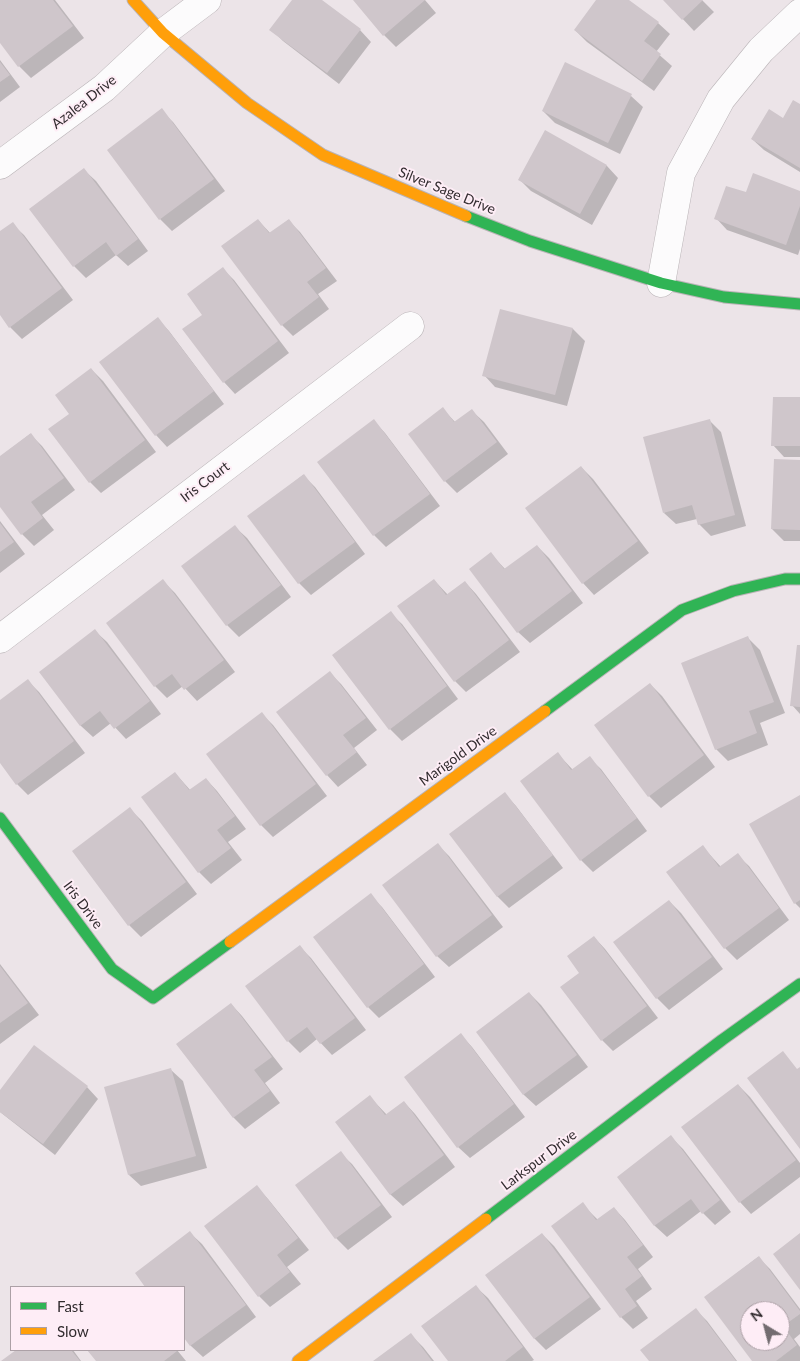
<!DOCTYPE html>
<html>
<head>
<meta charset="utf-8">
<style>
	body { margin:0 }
	#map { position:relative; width:800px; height:1361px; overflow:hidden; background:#ece4e8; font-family:Lato,sans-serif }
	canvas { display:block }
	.legend { position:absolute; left:10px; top:1286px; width:175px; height:65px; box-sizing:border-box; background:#feedf6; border:1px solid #aca0a6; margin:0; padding:6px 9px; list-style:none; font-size:15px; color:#322c2f }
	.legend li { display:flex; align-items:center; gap:10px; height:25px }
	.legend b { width:25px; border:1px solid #aca0a6 }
	.north { position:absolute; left:740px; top:1301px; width:50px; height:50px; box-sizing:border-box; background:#feedf6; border:1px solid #aca0a6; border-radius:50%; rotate:323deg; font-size:14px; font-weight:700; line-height:20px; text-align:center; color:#322c2f }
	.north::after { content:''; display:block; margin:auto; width:18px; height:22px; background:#736c70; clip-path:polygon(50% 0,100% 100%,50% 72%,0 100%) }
</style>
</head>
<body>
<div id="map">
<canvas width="800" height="1361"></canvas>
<ul class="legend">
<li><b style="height:6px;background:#30b455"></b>Fast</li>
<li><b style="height:6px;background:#ff9f0a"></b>Slow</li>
</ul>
<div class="north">N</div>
</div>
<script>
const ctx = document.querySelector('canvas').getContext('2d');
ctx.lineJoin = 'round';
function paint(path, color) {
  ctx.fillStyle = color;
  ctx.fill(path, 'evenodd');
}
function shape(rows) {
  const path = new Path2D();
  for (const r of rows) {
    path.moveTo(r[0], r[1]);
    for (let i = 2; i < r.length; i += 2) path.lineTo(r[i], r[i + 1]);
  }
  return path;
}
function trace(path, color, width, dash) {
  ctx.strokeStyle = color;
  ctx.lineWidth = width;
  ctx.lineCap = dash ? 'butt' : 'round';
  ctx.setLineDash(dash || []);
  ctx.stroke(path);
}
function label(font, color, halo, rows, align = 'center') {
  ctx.font = font + ' Lato,sans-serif';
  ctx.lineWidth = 4;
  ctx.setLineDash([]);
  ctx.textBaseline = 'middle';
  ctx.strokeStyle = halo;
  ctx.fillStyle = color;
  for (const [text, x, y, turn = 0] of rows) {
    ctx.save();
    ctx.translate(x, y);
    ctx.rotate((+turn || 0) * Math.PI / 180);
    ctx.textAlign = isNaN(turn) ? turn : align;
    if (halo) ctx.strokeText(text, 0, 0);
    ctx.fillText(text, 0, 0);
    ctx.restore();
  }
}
const shadow = shape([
	[0,0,55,0,84,38,31,78,19,66,0,41],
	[294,0,320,0,360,30,371,42,339,84,283,41,271,29],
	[355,0,425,0,436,13,396,47,384,35],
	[598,0,627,0,658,23,670,34,656,52,672,66,654,91,587,42,575,30],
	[665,0,702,0,714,12,694,31],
	[0,60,20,87,0,102],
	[566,64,631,96,643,107,620,154,555,123,543,111],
	[800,105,800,172,764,150,752,139,784,119],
	[161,110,173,122,225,191,172,231,160,219,108,150],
	[545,132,607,166,618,178,592,225,531,191,519,179],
	[84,170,96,181,148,251,128,266,116,255,86,278,74,266],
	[800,192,800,249,798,255,727,230,716,218,746,194],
	[258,220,271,234,288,220,300,232,337,281,318,294,329,309,293,336,282,325],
	[12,224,24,235,73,300,22,339,10,327,0,313,0,233],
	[223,269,234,280,289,353,235,394,224,382],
	[501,311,573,329,585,341,567,406,495,387,484,375],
	[158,319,169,331,224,404,167,447,156,435],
	[91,369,103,381,156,452,101,493,90,482,71,414],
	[800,398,800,457,784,457,773,445],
	[443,409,456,423,472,411,484,422,508,454,457,493,445,481,409,434],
	[709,420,721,432,746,526,711,536,699,524,697,519,676,524,664,513],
	[374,421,385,433,440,506,386,547,374,535,319,462],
	[30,434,42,446,75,490,42,515,54,530,34,546,22,534,0,504,0,457],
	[800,461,800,541,784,541,772,529],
	[581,467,593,479,649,553,594,595,583,583],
	[303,475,315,487,365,554,311,595,299,583,249,517],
	[0,521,25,554,0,573],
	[235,527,247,538,291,597,239,637,227,625,182,566],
	[537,546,549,558,583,603,530,643,518,632,491,554,506,570],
	[434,580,448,595,465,582,476,594,520,652,466,692,455,681],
	[163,581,175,593,235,672,197,701,183,686,167,698,155,686,108,623],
	[390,613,402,624,458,699,402,741,390,729,334,655],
	[95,631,107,642,161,714,126,739,111,723,93,737,81,726,41,672],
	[748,638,760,650,785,713,760,723,768,745,728,761,716,749],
	[800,646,800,714,792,705],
	[330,673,341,684,377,730,354,748,367,765,338,787,327,775],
	[28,681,39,692,85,753,28,795,17,784,0,761,0,701],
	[650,684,662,696,715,767,661,808,649,796],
	[262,714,273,725,327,796,273,837,261,825,208,754],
	[558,754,573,770,589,758,601,769,647,831,593,872,581,860],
	[175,773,191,791,206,779,217,791,246,829,228,842,242,860,211,884,199,872],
	[505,794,516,806,563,868,509,908,498,897,451,834],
	[800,797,800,908,795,903],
	[130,809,142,821,197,894,141,937,129,925],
	[438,845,449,856,503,927,449,967,437,956],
	[703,847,721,867,737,855,749,866,789,920,737,960,725,948],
	[370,895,382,907,435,977,379,1018,368,1007],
	[669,901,681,913,723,969,669,1010,657,998],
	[594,937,605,949,658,1018,613,1051,602,1040,581,973],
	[300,947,311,958,366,1030,332,1055,317,1039,300,1053,288,1041],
	[0,964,39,1015,0,1044],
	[529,993,541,1005,588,1067,536,1106,524,1095,477,1032],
	[231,1004,242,1016,283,1069,265,1083,280,1103,245,1129,234,1118,178,1044],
	[461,1035,472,1047,525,1117,470,1158,458,1147],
	[171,1070,183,1081,207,1168,141,1186,129,1175],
	[738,1085,750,1097,800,1163,800,1177,751,1214,740,1202],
	[87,1087,98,1099,55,1155,0,1112,0,1092],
	[370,1097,387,1115,404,1102,415,1114,455,1167,403,1206,391,1195,337,1122],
	[671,1137,683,1149,731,1212,715,1225,701,1211,667,1237,655,1226,619,1177],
	[340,1153,352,1164,392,1217,348,1250,336,1238,297,1186],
	[257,1187,268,1199,309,1250,287,1267,301,1284,270,1307,259,1296],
	[582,1204,598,1220,614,1208,625,1220,653,1257,638,1269,652,1289,636,1301,648,1318,633,1329,621,1317,553,1226],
	[190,1233,202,1244,256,1317,203,1357,191,1346,184,1336,184,1287,147,1287,136,1273],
	[542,1234,554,1246,601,1309,546,1350,535,1339,487,1276],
	[758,1257,770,1269,800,1309,800,1334,794,1339,800,1347,800,1361,754,1361,706,1297],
	[750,1311,780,1311,780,1341,750,1341],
	[476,1287,488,1298,534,1360,532,1361,449,1361],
	[696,1310,707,1321,737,1361,650,1361],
	[411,1335,423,1347,434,1361,375,1361],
	[18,1350,73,1350,81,1361,3,1361],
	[89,1350,177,1350,186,1361,97,1361]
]);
const building = shape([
	[0,0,53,0,73,26,18,67,0,43],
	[292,0,322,0,361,29,327,73,269,30],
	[353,0,425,0,383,36],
	[596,0,629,0,659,22,644,41,661,54,642,81,574,30],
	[663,0,703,0,682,20],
	[0,62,10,75,0,82],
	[565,62,632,94,608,143,542,111],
	[793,100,800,104,800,168,751,139,769,109,783,118],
	[162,108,214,179,159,220,107,150],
	[545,130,607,165,580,214,518,180],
	[84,168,138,239,116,256,106,242,73,267,29,209],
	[753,173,800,191,800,206,786,245,714,219,726,186,746,192],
	[258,219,269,233,289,219,326,268,307,282,319,297,281,326,221,246],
	[13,222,62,288,9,328,0,315,0,231],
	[223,267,278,341,223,383,182,329,202,315,187,294],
	[500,309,573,328,555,395,482,376],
	[158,317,214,391,155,436,99,362],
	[91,368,145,440,89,483,48,429,69,414,55,395],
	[773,397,800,397,800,446,771,446],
	[443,407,454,422,472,409,497,442,444,482,408,434],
	[374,419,430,494,373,536,317,462],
	[710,419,735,515,698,525,692,505,663,513,643,437],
	[31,433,64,478,31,502,43,518,21,535,0,507,0,456],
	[774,459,800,460,800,530,771,529],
	[581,466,638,541,582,584,525,508],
	[304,474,355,542,298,584,247,516],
	[0,523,14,542,0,552],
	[235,525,281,585,226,626,181,566],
	[537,545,572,591,517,633,469,569,491,552,504,569],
	[163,579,224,660,184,690,172,674,154,687,106,623],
	[434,579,446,595,465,581,509,640,454,682,397,606],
	[391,611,447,686,389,730,332,655],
	[95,629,150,701,114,729,100,711,80,726,39,672],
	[748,636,774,702,749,711,757,733,715,750,681,663],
	[797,645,800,645,800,707,790,706],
	[330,671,366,718,343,735,357,752,326,776,276,712],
	[28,679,74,741,16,785,0,763,0,700],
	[650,683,704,755,648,797,594,725],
	[262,712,316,784,260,826,206,754],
	[558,752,571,770,590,756,637,818,580,861,520,781],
	[175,772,189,790,206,778,235,816,217,830,231,848,198,873,141,797],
	[505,792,553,855,497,897,449,834],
	[800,795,800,900,794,904,749,824],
	[130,807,186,882,128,926,72,851],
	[438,843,492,915,436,957,382,885],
	[703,845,719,867,738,853,779,908,724,949,666,872],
	[371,893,424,964,367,1008,313,937],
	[669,900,712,957,656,999,613,942],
	[594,936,647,1006,601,1041,560,987,579,973,567,956],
	[300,945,355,1018,320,1044,307,1027,287,1042,245,986],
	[0,966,28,1003,0,1023],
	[529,992,577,1055,523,1095,476,1032],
	[231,1003,272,1057,254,1070,270,1091,233,1118,176,1044],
	[461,1033,514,1104,457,1148,404,1077],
	[34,1045,88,1086,43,1144,0,1112,0,1090],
	[783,1051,797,1069,800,1067,800,1149,747,1078],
	[171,1068,196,1156,128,1175,104,1087],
	[738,1084,796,1160,739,1203,681,1127],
	[370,1095,385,1115,404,1101,444,1155,390,1195,335,1122],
	[671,1135,720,1200,702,1214,691,1199,654,1226,617,1177],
	[341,1151,381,1205,335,1239,295,1185],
	[257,1185,298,1238,277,1255,290,1272,258,1297,204,1226],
	[583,1202,596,1220,614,1207,643,1245,627,1257,642,1276,625,1289,637,1306,620,1318,551,1226],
	[190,1231,246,1305,190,1346,184,1338,184,1287,145,1287,135,1273],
	[542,1233,590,1297,534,1339,485,1275],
	[800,1233,800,1290,773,1254],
	[759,1256,800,1311,800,1314,783,1326,797,1345,776,1361,752,1361,704,1297],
	[750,1311,780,1311,780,1341,750,1341],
	[476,1285,523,1347,505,1361,448,1361,421,1326],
	[696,1308,736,1361,649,1361,640,1350],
	[411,1333,432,1361,373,1361],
	[16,1350,71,1350,80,1361,1,1361],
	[87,1350,176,1350,177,1351,164,1361,96,1361]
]);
const street = shape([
	[0,165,104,88,163,33,207,0],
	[661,283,681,173,721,99,761,50,800,13],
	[0,639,410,326]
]);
const fast = shape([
	[466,216,530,241,661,283,724,297,800,304],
	[545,711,682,610,733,591,785,579,800,579],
	[0,818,112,969,153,998,230,942],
	[486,1219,722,1040,800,984]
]);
const slow = shape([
	[133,0,163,33,247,103,323,155,466,216],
	[230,942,545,711],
	[298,1361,486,1219]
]);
const streetNames = [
	["Azalea Drive",84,102,-38],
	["Silver Sage Drive",447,191,22],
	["Iris Court",205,482,-37],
	["Marigold Drive",458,756,-36],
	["Iris Drive",83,905,53],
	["Larkspur Drive",539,1160,-37]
];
paint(shadow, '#0003');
paint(building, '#cfc6cb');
trace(street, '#b9b3b6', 29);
trace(fast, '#b9b3b6', 13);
trace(slow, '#b9b3b6', 13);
trace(street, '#fcfbfc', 28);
trace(fast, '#30b455', 11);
trace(slow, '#ff9f0a', 11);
label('14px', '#322c2f', '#feedf6', streetNames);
</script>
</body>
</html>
